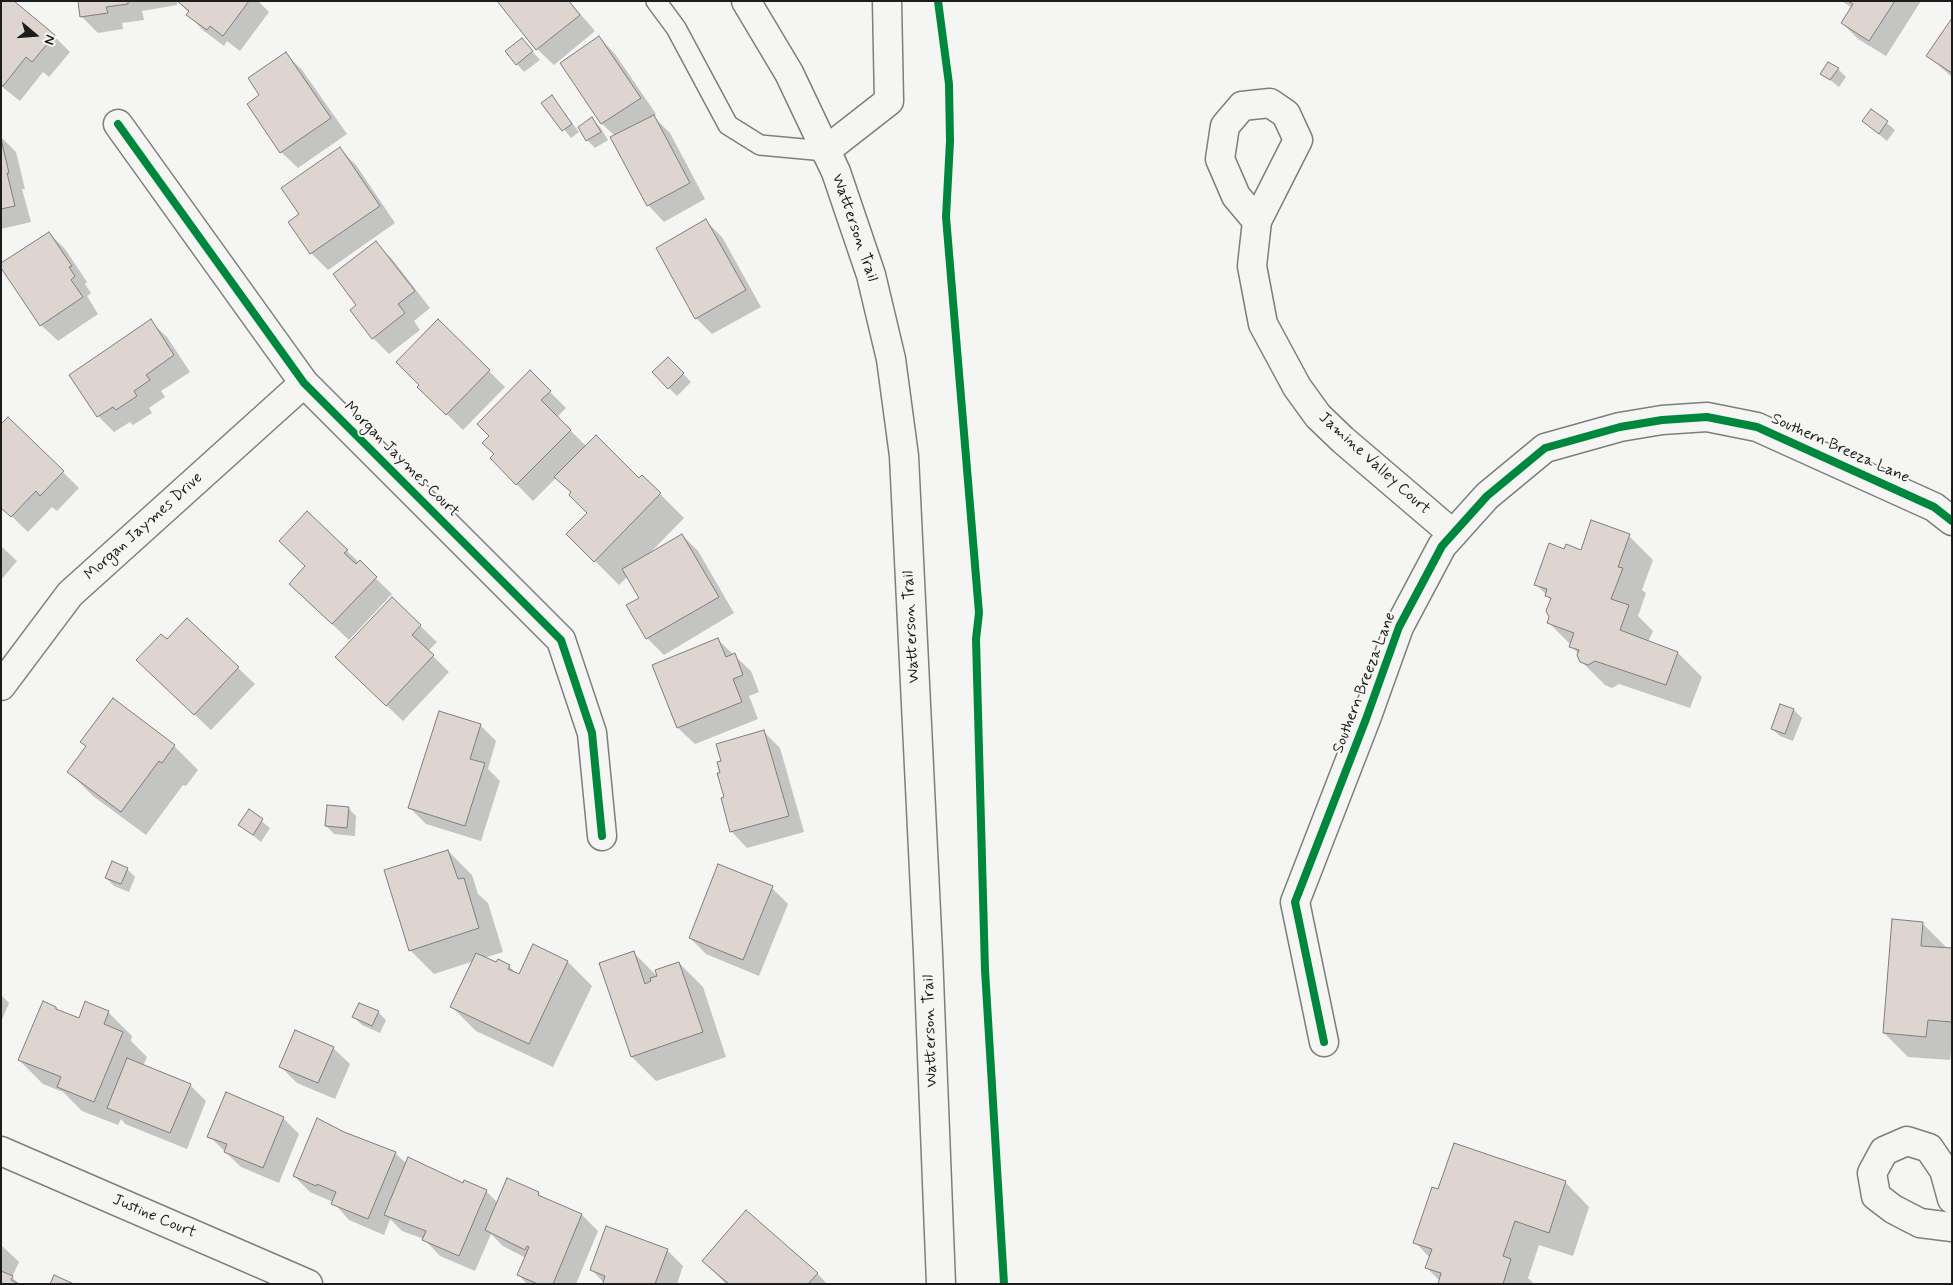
<!DOCTYPE html>
<html>
<head>
<meta charset="utf-8">
<style>
	body { margin:0 }
	#map { position:relative; width:1953px; height:1285px; overflow:hidden; background:#f5f5f3; font-family:Mynerve,sans-serif }
	canvas { display:block }
	.frame { position:absolute; inset:0; border:2px solid #1c1c1c; pointer-events:none }
	.north { position:absolute; left:10px; top:10px; width:50px; height:50px; -webkit-text-stroke:4px #f6f6f2; paint-order:stroke; rotate:108deg; font-size:14px; font-weight:700; line-height:20px; text-align:center; color:#1c1c1c }
	.north::after { content:''; display:block; margin:auto; width:18px; height:22px; background:#1c1c1c; clip-path:polygon(50% 0,100% 100%,50% 72%,0 100%) }
</style>
</head>
<body>
<div id="map">
<canvas width="1953" height="1285"></canvas>
<div class="frame"></div>
<div class="north">N</div>
</div>
<script>
const ctx = document.querySelector('canvas').getContext('2d');
ctx.lineJoin = 'round';
function paint(path, color) {
  ctx.fillStyle = color;
  ctx.fill(path, 'evenodd');
}
function shape(rows) {
  const path = new Path2D();
  for (const r of rows) {
    path.moveTo(r[0], r[1]);
    for (let i = 2; i < r.length; i += 2) path.lineTo(r[i], r[i + 1]);
  }
  return path;
}
function trace(path, color, width, dash) {
  ctx.strokeStyle = color;
  ctx.lineWidth = width;
  ctx.lineCap = dash ? 'butt' : 'round';
  ctx.setLineDash(dash || []);
  ctx.stroke(path);
}
function label(font, color, halo, rows, align = 'center') {
  ctx.font = font + ' Mynerve,sans-serif';
  ctx.lineWidth = 4;
  ctx.setLineDash([]);
  ctx.textBaseline = 'middle';
  ctx.strokeStyle = halo;
  ctx.fillStyle = color;
  for (const [text, x, y, turn = 0] of rows) {
    ctx.save();
    ctx.translate(x, y);
    ctx.rotate((+turn || 0) * Math.PI / 180);
    ctx.textAlign = isNaN(turn) ? turn : align;
    if (halo) ctx.strokeText(text, 0, 0);
    ctx.fillText(text, 0, 0);
    ctx.restore();
  }
}
const shadow = shape([
	[1,1,54,36,70,52,49,77,43,72,20,101,1,86],
	[79,1,177,1,177,5,142,11,144,20,122,23,123,29,98,33,81,16],
	[178,1,258,1,269,12,240,51,227,41,224,46,204,31,188,15,189,13],
	[499,1,569,1,595,31,554,65,537,49],
	[1842,1,1921,1,1886,56,1858,39,1842,23,1852,8],
	[1952,20,1952,77,1928,56],
	[599,37,615,54,656,114,653,116,670,133,705,199,664,222,648,205,615,136,602,124,561,63],
	[522,40,540,60,524,72,517,64],
	[286,54,302,70,347,134,298,168,281,152,261,95],
	[1838,69,1846,77,1839,87,1821,73],
	[552,97,579,132,571,138,543,103],
	[1872,111,1895,130,1887,141,1863,121],
	[592,119,600,127,608,140,595,148,587,140],
	[1,137,16,152,25,189,22,189,31,222,1,229],
	[340,149,356,165,395,223,328,270,311,253,290,222,300,215],
	[706,221,722,237,761,307,712,334,696,318],
	[49,233,65,249,87,282,85,284,91,293,87,296,98,314,58,341,41,325],
	[376,243,392,259,430,308,414,321,420,330,389,354,373,338,358,305],
	[150,321,167,337,190,372,161,391,165,397,149,408,152,413,133,425,130,422,114,432,98,416],
	[438,321,505,387,463,430,419,387],
	[668,358,691,382,677,396,653,372],
	[530,372,566,408,557,417,586,446,639,479,642,476,684,518,650,553,682,535,698,551,734,613,664,655,647,638,628,605,641,598,628,576,619,585,568,534,589,513,572,493,557,477,533,501,491,458,495,454,491,436],
	[8,418,79,488,57,511,52,507,28,532,1,506],
	[1629,536,1653,560,1642,590,1646,593,1638,616,1653,631,1648,642,1678,653,1702,677,1690,708,1619,684,1612,688,1605,685,1581,661,1579,655,1571,645,1549,623,1552,601,1536,584,1565,550,1581,551],
	[1,546,17,561,1,580],
	[347,551,392,594,349,640,306,600,306,566],
	[392,599,437,642,428,651,449,672,403,721,353,674],
	[187,620,255,684,211,730,154,676,167,641],
	[718,640,751,671,759,692,749,696,758,719,695,744,678,728,654,665],
	[1781,706,1794,710,1802,718,1793,741,1780,736,1772,729],
	[480,725,496,741,488,769,500,781,481,841,426,824,409,807],
	[764,732,780,748,804,832,747,848,731,831,722,774,722,762],
	[174,746,198,770,186,786,183,785,146,835,93,796,69,772],
	[348,808,356,816,355,836,334,834,326,826],
	[249,811,270,828,261,842,240,825],
	[448,851,472,875,478,894,488,903,503,952,484,958,497,964,509,966,519,976,533,946,568,962,592,986,553,1067,476,1031,452,1007,474,961,434,974,410,950],
	[127,869,135,877,129,892,114,886,106,878],
	[772,888,788,904,759,976,706,954,690,938],
	[1922,923,1946,947,1946,949,1952,950,1952,1044,1950,1060,1908,1057,1884,1033],
	[634,953,659,978,679,963,703,987,726,1057,656,1081,632,1057],
	[1,995,9,1003,1,1022],
	[56,1008,60,1012,79,1020,108,1012,132,1036,131,1041,147,1057,143,1066,190,1085,206,1101,187,1149,125,1124,121,1119,118,1125,82,1111,63,1092,43,1084,19,1060],
	[378,1012,386,1020,380,1033,362,1025,354,1017],
	[333,1048,350,1064,335,1099,297,1083,281,1067],
	[283,1118,299,1134,279,1183,241,1167,209,1136],
	[344,1133,395,1153,407,1164,486,1191,498,1203,538,1193,543,1198,582,1215,598,1231,576,1284,527,1284,519,1275,526,1258,503,1246,491,1234,475,1271,440,1256,424,1239,402,1231,390,1219,384,1235,349,1220,333,1202,310,1192,294,1176],
	[1565,1182,1589,1207,1573,1256,1539,1245,1528,1278,1534,1284,1439,1284,1440,1281,1427,1268,1430,1258,1415,1242,1439,1191],
	[1,1245,19,1262,12,1277,19,1284,1,1284],
	[667,1250,683,1266,677,1284,605,1284,591,1269],
	[703,1261,817,1273,827,1284,726,1284]
]);
const building = shape([
	[1,1,14,1,55,35,32,62,26,57,3,86,1,84,1,1],
	[78,1,128,1,128,4,106,7,108,13,80,17,78,1],
	[177,1,249,1,223,36,210,26,207,30,186,15,189,11,177,1],
	[497,1,569,1,580,15,536,50,497,1],
	[1848,1,1895,1,1869,41,1841,23,1853,4,1848,1],
	[1952,18,1952,73,1926,56,1952,18],
	[599,36,641,98,601,124,560,63,599,36],
	[522,38,533,51,516,65,505,51,522,38],
	[286,52,331,118,280,153,247,104,259,95,248,78,286,52],
	[1828,62,1839,68,1830,80,1820,74,1828,62],
	[552,95,572,124,562,131,541,103,552,95],
	[1871,109,1888,121,1879,134,1862,121,1871,109],
	[654,115,690,183,647,206,610,137,654,115],
	[592,117,601,132,586,141,578,127,592,117],
	[1,139,9,173,7,173,15,206,1,209,1,139],
	[340,147,380,206,310,254,288,222,299,214,281,188,340,147],
	[706,219,746,290,695,319,656,248,706,219],
	[49,232,72,266,69,267,75,276,71,280,83,297,40,326,1,268,1,263,49,232],
	[376,241,415,291,398,304,405,313,372,339,350,310,356,305,333,274,376,241],
	[151,319,174,355,146,375,150,380,134,391,137,396,116,410,113,407,97,417,69,375,151,319],
	[438,319,490,370,446,415,417,387,419,385,396,362,438,319],
	[668,357,684,373,668,389,652,372,668,357],
	[530,370,551,391,541,400,571,430,516,485,490,458,494,454,482,443,489,436,477,424,530,370],
	[8,417,64,471,40,496,36,491,11,517,1,508,1,424,8,417],
	[596,435,639,478,642,475,661,493,594,562,566,534,587,513,569,495,571,492,554,477,596,435],
	[307,511,348,550,344,553,356,564,360,560,377,577,332,624,289,584,305,566,279,541,307,511],
	[1591,520,1630,534,1618,567,1623,568,1611,599,1629,605,1620,630,1678,652,1666,685,1595,661,1588,665,1580,662,1577,655,1579,650,1569,647,1574,633,1547,623,1549,617,1546,611,1551,598,1545,596,1547,589,1534,585,1549,543,1564,549,1566,544,1581,550,1591,520],
	[682,534,719,597,646,639,626,605,639,598,622,569,682,534],
	[392,597,421,625,412,635,434,655,386,706,335,657,392,597],
	[187,618,239,667,194,715,136,660,161,634,167,639,187,618],
	[718,638,726,657,735,653,743,675,733,679,742,702,677,728,652,665,718,638],
	[113,698,175,745,162,763,159,761,121,812,67,772,86,746,80,742,113,698],
	[1780,704,1794,709,1785,734,1771,729,1780,704],
	[439,711,481,724,470,759,485,763,465,826,408,808,439,711],
	[764,730,789,816,730,832,721,798,724,797,717,773,720,773,717,762,721,761,716,744,764,730],
	[327,805,349,807,347,828,325,826,327,805],
	[249,809,263,819,253,835,238,825,249,809],
	[448,850,458,879,464,878,479,928,409,951,384,870,448,850],
	[112,861,128,868,121,884,105,878,112,861],
	[718,864,773,886,743,960,689,938,718,864],
	[1892,919,1923,922,1921,946,1952,948,1952,1022,1928,1020,1926,1037,1883,1033,1892,919],
	[533,944,568,961,529,1044,450,1007,476,953,496,962,498,959,510,965,508,969,519,974,533,944],
	[634,951,645,984,651,981,650,978,657,976,655,970,679,962,703,1032,631,1057,599,963,634,951],
	[43,1001,56,1007,56,1009,79,1018,85,1001,89,1003,109,1011,104,1024,123,1032,94,1102,57,1087,61,1077,59,1076,18,1060,43,1001],
	[359,1003,379,1011,372,1026,352,1017,359,1003],
	[295,1030,334,1047,318,1083,279,1067,295,1030],
	[127,1058,191,1084,170,1133,107,1108,127,1058],
	[226,1092,284,1117,263,1168,224,1152,227,1144,207,1137,226,1092],
	[317,1118,344,1132,396,1152,368,1219,331,1204,336,1192,317,1184,316,1186,293,1176,317,1118],
	[1454,1143,1566,1181,1549,1233,1515,1221,1503,1256,1511,1259,1503,1284,1438,1284,1441,1273,1425,1268,1432,1249,1413,1243,1432,1187,1438,1189,1454,1143],
	[408,1157,463,1183,464,1180,487,1190,459,1256,422,1240,426,1231,384,1215,408,1157],
	[507,1178,539,1192,538,1195,582,1214,553,1284,538,1284,517,1275,529,1247,527,1246,525,1250,485,1230,507,1178],
	[746,1210,818,1273,808,1284,729,1284,702,1261,746,1210],
	[606,1226,668,1249,655,1284,605,1284,603,1283,605,1276,590,1270,606,1226],
	[1,1271,13,1276,11,1280,19,1284,1,1284,1,1271],
	[54,1275,74,1284,50,1284,54,1275]
]);
const service = shape([
	[656,1,676,28,728,125,760,145,825,151]
]);
const minor = shape([
	[118,124,304,383,561,640,592,733,602,836],
	[825,151,889,101,887,1],
	[1257,221,1236,196,1220,159,1225,126,1242,106,1270,103,1286,114,1298,140,1257,221,1252,266,1263,324,1297,387,1318,416,1343,440,1453,534],
	[1,686,70,594,304,383],
	[1324,1042,1295,902,1366,719,1399,627,1442,546,1487,496,1545,448,1620,427,1662,420,1707,417,1757,427,1934,507,1952,521],
	[1,1151,308,1284],
	[1952,1199,1944,1170,1929,1148,1907,1141,1884,1151,1872,1173,1876,1196,1893,1209,1920,1223,1952,1227]
]);
const secondary = shape([
	[746,1,789,73,836,172,871,275,891,359,904,456,928,953,941,1284]
]);
const cycleway = shape([
	[938,1,949,84,950,141,946,217,979,613,976,639,985,970,1004,1284],
	[118,124,304,383,561,640,592,733,602,836],
	[1324,1042,1295,902,1366,719,1399,627,1442,546,1487,496,1545,448,1620,427,1662,420,1707,417,1757,427,1934,507,1952,521]
]);
const streetNames = [
	["Watterson Trail",854,228,71],
	["Southern Breeza Lane",1840,449,24],
	["Morgan Jaymes Court",401,460,45],
	["Jamine Valley Court",1374,464,42],
	["Morgan Jaymes Drive",144,527,-42],
	["Watterson Trail",912,627,-93],
	["Southern Breeza Lane",1365,683,-69],
	["Watterson Trail",931,1031,-92],
	["Justine Court",154,1217,23]
];
paint(shadow, '#0003');
paint(building, '#ded4d0');
trace(building, '#7e7e7d', 1);
trace(service, '#7e7e7d', 22);
trace(minor, '#7e7e7d', 31);
trace(secondary, '#7e7e7d', 31);
trace(service, '#f5f5f3', 19);
trace(minor, '#f5f5f3', 28);
trace(secondary, '#f5f5f3', 28);
trace(cycleway, '#00873e', 8);
label('16px', '#1c1c1c', '#f6f6f2', streetNames);
</script>
</body>
</html>
